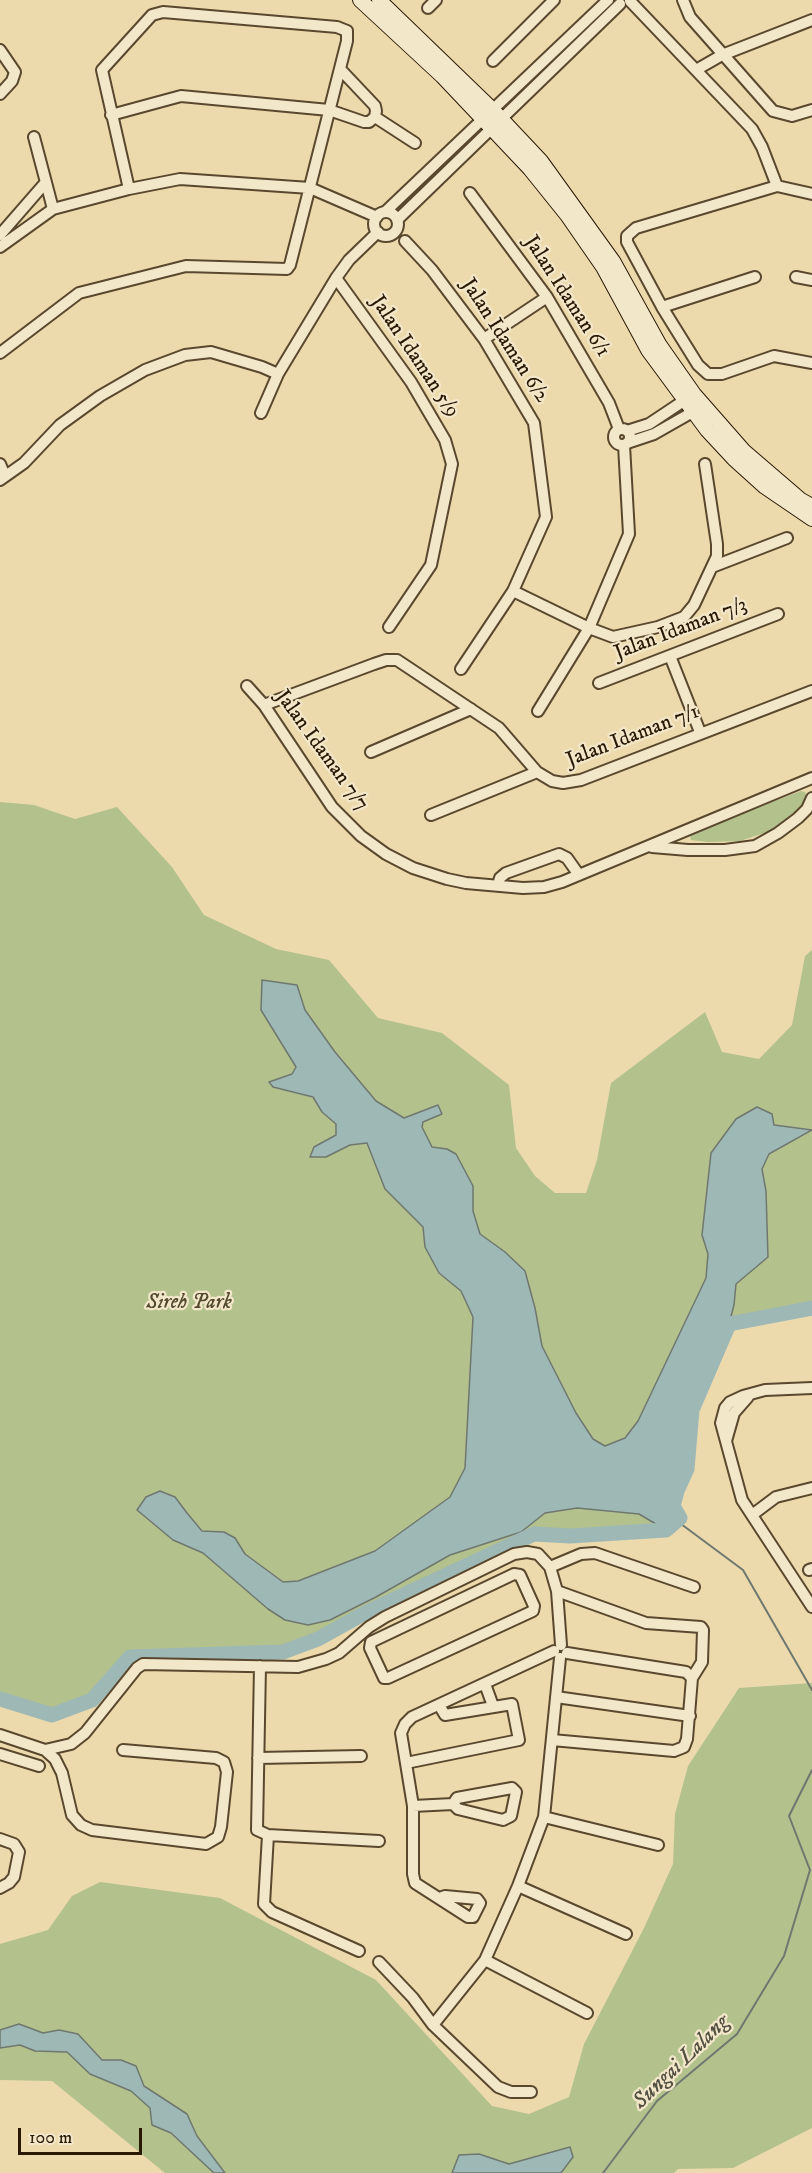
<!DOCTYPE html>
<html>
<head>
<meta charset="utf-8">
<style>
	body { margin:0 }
	#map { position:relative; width:812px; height:2173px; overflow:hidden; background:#ecdaad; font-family:"IM FELL DW Pica",serif }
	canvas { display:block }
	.scale { position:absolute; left:18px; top:2128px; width:124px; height:27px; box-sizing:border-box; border:3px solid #291804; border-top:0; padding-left:8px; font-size:18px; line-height:21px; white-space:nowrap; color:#291804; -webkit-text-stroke:4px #f3e7ca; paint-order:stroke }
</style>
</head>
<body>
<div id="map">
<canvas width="812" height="2173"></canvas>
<div class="scale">100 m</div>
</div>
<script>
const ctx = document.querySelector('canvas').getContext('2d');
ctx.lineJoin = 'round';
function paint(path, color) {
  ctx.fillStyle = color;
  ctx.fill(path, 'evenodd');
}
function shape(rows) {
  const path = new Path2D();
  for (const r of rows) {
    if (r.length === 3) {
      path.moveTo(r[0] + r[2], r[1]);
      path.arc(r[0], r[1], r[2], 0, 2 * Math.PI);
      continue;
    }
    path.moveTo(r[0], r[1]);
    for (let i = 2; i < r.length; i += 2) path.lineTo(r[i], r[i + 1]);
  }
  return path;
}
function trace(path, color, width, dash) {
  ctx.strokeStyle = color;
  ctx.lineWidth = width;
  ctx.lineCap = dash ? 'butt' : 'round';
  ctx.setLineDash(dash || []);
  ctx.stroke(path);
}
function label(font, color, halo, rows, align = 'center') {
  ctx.font = font + ' "IM FELL DW Pica",serif';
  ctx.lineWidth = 4.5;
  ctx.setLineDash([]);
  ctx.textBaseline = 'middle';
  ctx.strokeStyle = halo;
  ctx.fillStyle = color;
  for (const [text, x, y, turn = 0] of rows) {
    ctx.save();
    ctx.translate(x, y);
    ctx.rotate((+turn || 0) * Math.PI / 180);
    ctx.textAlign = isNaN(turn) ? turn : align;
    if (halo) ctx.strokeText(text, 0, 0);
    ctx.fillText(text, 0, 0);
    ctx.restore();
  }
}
const green = shape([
	[801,791,805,792,807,796,804,809,773,830,740,841,708,842,691,840,690,836,693,832],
	[0,802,34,805,75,819,117,807,172,867,204,915,276,949,329,960,378,1018,442,1033,509,1085,516,1148,535,1176,555,1193,586,1193,597,1160,611,1083,705,1012,722,1052,759,1059,792,1025,805,956,812,950,812,1308,729,1324,734,1305,736,1284,768,1257,766,1191,762,1169,769,1155,811,1130,773,1125,702,1235,708,1254,706,1277,638,1421,625,1438,605,1446,593,1439,576,1413,542,1346,535,1308,525,1271,505,1252,480,1234,473,1211,473,1186,456,1154,447,1149,432,1148,422,1127,423,1122,438,1106,404,1118,376,1101,335,1052,305,1010,297,986,261,1010,296,1067,292,1074,269,1083,274,1087,313,1097,322,1112,336,1124,336,1135,314,1147,326,1157,350,1145,367,1142,406,1209,423,1227,425,1247,439,1273,461,1291,473,1317,465,1468,450,1497,375,1551,298,1581,283,1582,245,1554,235,1538,225,1532,203,1531,187,1513,175,1497,173,1540,203,1553,268,1609,308,1625,330,1620,376,1597,450,1555,521,1532,545,1513,577,1508,639,1514,666,1530,570,1536,534,1534,365,1613,318,1639,283,1652,130,1657,92,1700,52,1715,0,1699],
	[812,1683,812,2128,733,2168,678,2169,674,2173,165,2173,52,2081,0,2080,0,1944,48,1930,72,1896,100,1882,220,1898,376,1980,492,2106,529,2114,569,2097,584,2044,644,1928,673,1864,675,1814,688,1766,739,1688]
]);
const water = shape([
	[262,980,297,985,305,1010,335,1052,376,1101,404,1118,438,1105,442,1114,423,1122,422,1127,432,1147,447,1149,456,1154,473,1186,473,1211,480,1234,505,1252,525,1271,535,1308,542,1346,576,1413,593,1439,605,1446,625,1438,638,1421,706,1278,708,1254,702,1235,711,1153,736,1119,757,1107,772,1114,774,1125,812,1130,769,1154,762,1169,766,1191,768,1257,736,1284,734,1305,729,1324,692,1410,687,1469,677,1491,673,1506,680,1518,666,1530,639,1514,577,1508,545,1513,521,1532,450,1555,376,1597,330,1620,308,1625,285,1620,268,1609,203,1553,173,1540,137,1510,146,1497,160,1491,175,1497,187,1513,202,1531,224,1532,235,1538,245,1554,283,1582,298,1581,375,1551,450,1497,465,1468,473,1317,461,1291,439,1273,425,1247,423,1227,385,1189,367,1143,350,1145,326,1157,310,1157,314,1147,336,1135,336,1124,322,1112,313,1097,273,1087,269,1082,292,1074,296,1067,261,1010,262,980],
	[19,2024,43,2033,59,2030,78,2034,102,2060,121,2060,136,2066,144,2086,187,2114,197,2136,225,2173,214,2173,171,2133,152,2125,150,2108,131,2091,90,2074,67,2052,35,2051,20,2045,0,2048,0,2030,19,2024],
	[570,2147,573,2157,561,2173,452,2173,459,2155,479,2154,509,2164,570,2147]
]);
const stream = shape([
	[677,1521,743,1570,812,1690],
	[603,2173,657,2101,737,2034,784,1956,810,1870,789,1816,812,1770]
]);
const river = shape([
	[0,1699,52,1715,92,1700,130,1657,283,1652,318,1639,365,1613,534,1534,570,1536,666,1530,680,1518,673,1506,677,1491,687,1469,692,1410,729,1324,812,1308]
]);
const minor = shape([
	[683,0,690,17,773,111,792,116,812,110],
	[630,1,752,129,762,147,777,186],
	[428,8,436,0],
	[0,50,15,72,12,81,0,94],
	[493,61,554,0],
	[340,69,375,106,376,111,375,117],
	[696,70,722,55,812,20],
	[111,115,181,96,329,110,364,122,369,122,375,117],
	[375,117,415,143],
	[34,137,53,209],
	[470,193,547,297,609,403,619,429],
	[812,194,777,186,636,228,627,236,627,242,662,307,698,365,708,374,722,374,774,356,812,363],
	[385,212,608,0],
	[386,224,12],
	[397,220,620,4],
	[0,235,46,182],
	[405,241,432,270,484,339,534,423,546,517,513,591,461,669],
	[0,247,53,209,129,189,180,179,310,188,377,217],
	[796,277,812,280],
	[336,278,411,382,445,440,452,464,431,565,389,627],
	[662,307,755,277],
	[484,339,547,297],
	[0,353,79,293,186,266,287,269,290,265,347,41,347,31,337,27,163,12,152,15,102,70,129,189],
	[261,413,278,374,336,278,349,260,378,232],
	[622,437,8],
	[627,431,649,424,691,396],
	[627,443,654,434,698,409],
	[0,464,5,476],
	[0,480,24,463,60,425,100,396,145,370,185,355,211,352,262,367,278,374],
	[712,567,787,538],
	[513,591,589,628,613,637,658,627,684,617,694,605,717,556,717,544,705,464],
	[670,656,700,732],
	[599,683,778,614],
	[247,686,264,705,332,807,361,836,386,854,413,868,447,879,466,883,523,888,544,887,562,882,812,778],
	[264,705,374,664,386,660,397,660,499,728,537,772,552,781,563,783,581,780,812,691],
	[538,711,589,628,629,534,624,445],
	[371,752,471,709],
	[431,815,537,772],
	[652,847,688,850,725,850,755,846,778,833,798,818,807,809,812,798],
	[498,885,500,878,506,873,559,854,567,858,579,875],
	[812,1388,765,1390,743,1396,730,1402,725,1408,721,1423,742,1500,812,1607],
	[726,1441,734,1413,748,1397],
	[752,1515,776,1497,812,1488],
	[550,1567,581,1554,595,1553,694,1587],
	[809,1570,812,1569],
	[514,1574,520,1575,534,1606,533,1611,388,1678,384,1678,370,1648,371,1642,514,1574],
	[557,1591,646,1623,701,1627,703,1630,702,1662,692,1678],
	[260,1666,257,1830,268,1835,379,1841],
	[485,1684,493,1706],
	[556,1697,690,1716],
	[0,1735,45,1750,55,1759,62,1773,72,1815,81,1825,92,1830,206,1844,218,1837,221,1827,227,1772,224,1762,216,1758,123,1750],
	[552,1740,674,1751,684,1747,687,1739,692,1678,686,1672,567,1653],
	[45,1750,71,1744,85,1733,137,1668,143,1664,298,1667,326,1659,339,1653,369,1627,385,1617,514,1554,527,1552,538,1554,550,1567,557,1591,561,1645],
	[0,1754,39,1766],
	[258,1758,361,1756],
	[406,1763,519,1740,512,1704,445,1715,439,1705],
	[413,1806,453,1804,458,1809,503,1820,511,1816,516,1792,512,1788,457,1798,453,1804],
	[544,1817,658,1845],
	[268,1835,264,1904,272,1912,359,1951],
	[0,1839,14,1844,19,1852,14,1877,9,1883,0,1888],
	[518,1886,626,1934],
	[440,1898,445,1896,477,1899,480,1903,473,1917,468,1917,415,1883,413,1874,413,1806,401,1733,405,1724,412,1717,554,1651],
	[485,1960,587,2013],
	[379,1962,413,1998,433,2025,498,2087,511,2092,531,2092],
	[433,2025,485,1960,518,1886,544,1817,560,1658]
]);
const secondary = shape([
	[360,0,442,76,530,169,567,215,603,267,648,350,707,430,734,459,765,487,812,519],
	[379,0,493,110,541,161,613,261,659,344,694,394,744,451,801,500,812,506]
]);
const streetNames = [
	["Jalan Idaman 6/1",566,297,57],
	["Jalan Idaman 6/2",504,341,57],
	["Jalan Idaman 5/9",414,357,56],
	["Jalan Idaman 7/3",681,630,-21],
	["Jalan Idaman 7/1",633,737,-21],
	["Jalan Idaman 7/7",321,751,54]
];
const parkNames = [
	["Sireh Park",189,1304]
];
const waterNames = [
	["Sungai Lalang",682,2063,-44]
];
paint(green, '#b3c18d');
paint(water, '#9eb8b6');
trace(water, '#6f786f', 1.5);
trace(stream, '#6f786f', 2);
trace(river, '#9eb8b6', 15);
trace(minor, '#5a482e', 14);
trace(secondary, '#291804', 16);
trace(minor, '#f3e7ca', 10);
trace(secondary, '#f3e7ca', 14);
label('21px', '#291804', '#f3e7ca', streetNames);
label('italic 21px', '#524b2d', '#f3e7ca', parkNames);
label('italic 22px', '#525042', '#f3e7ca', waterNames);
</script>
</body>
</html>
